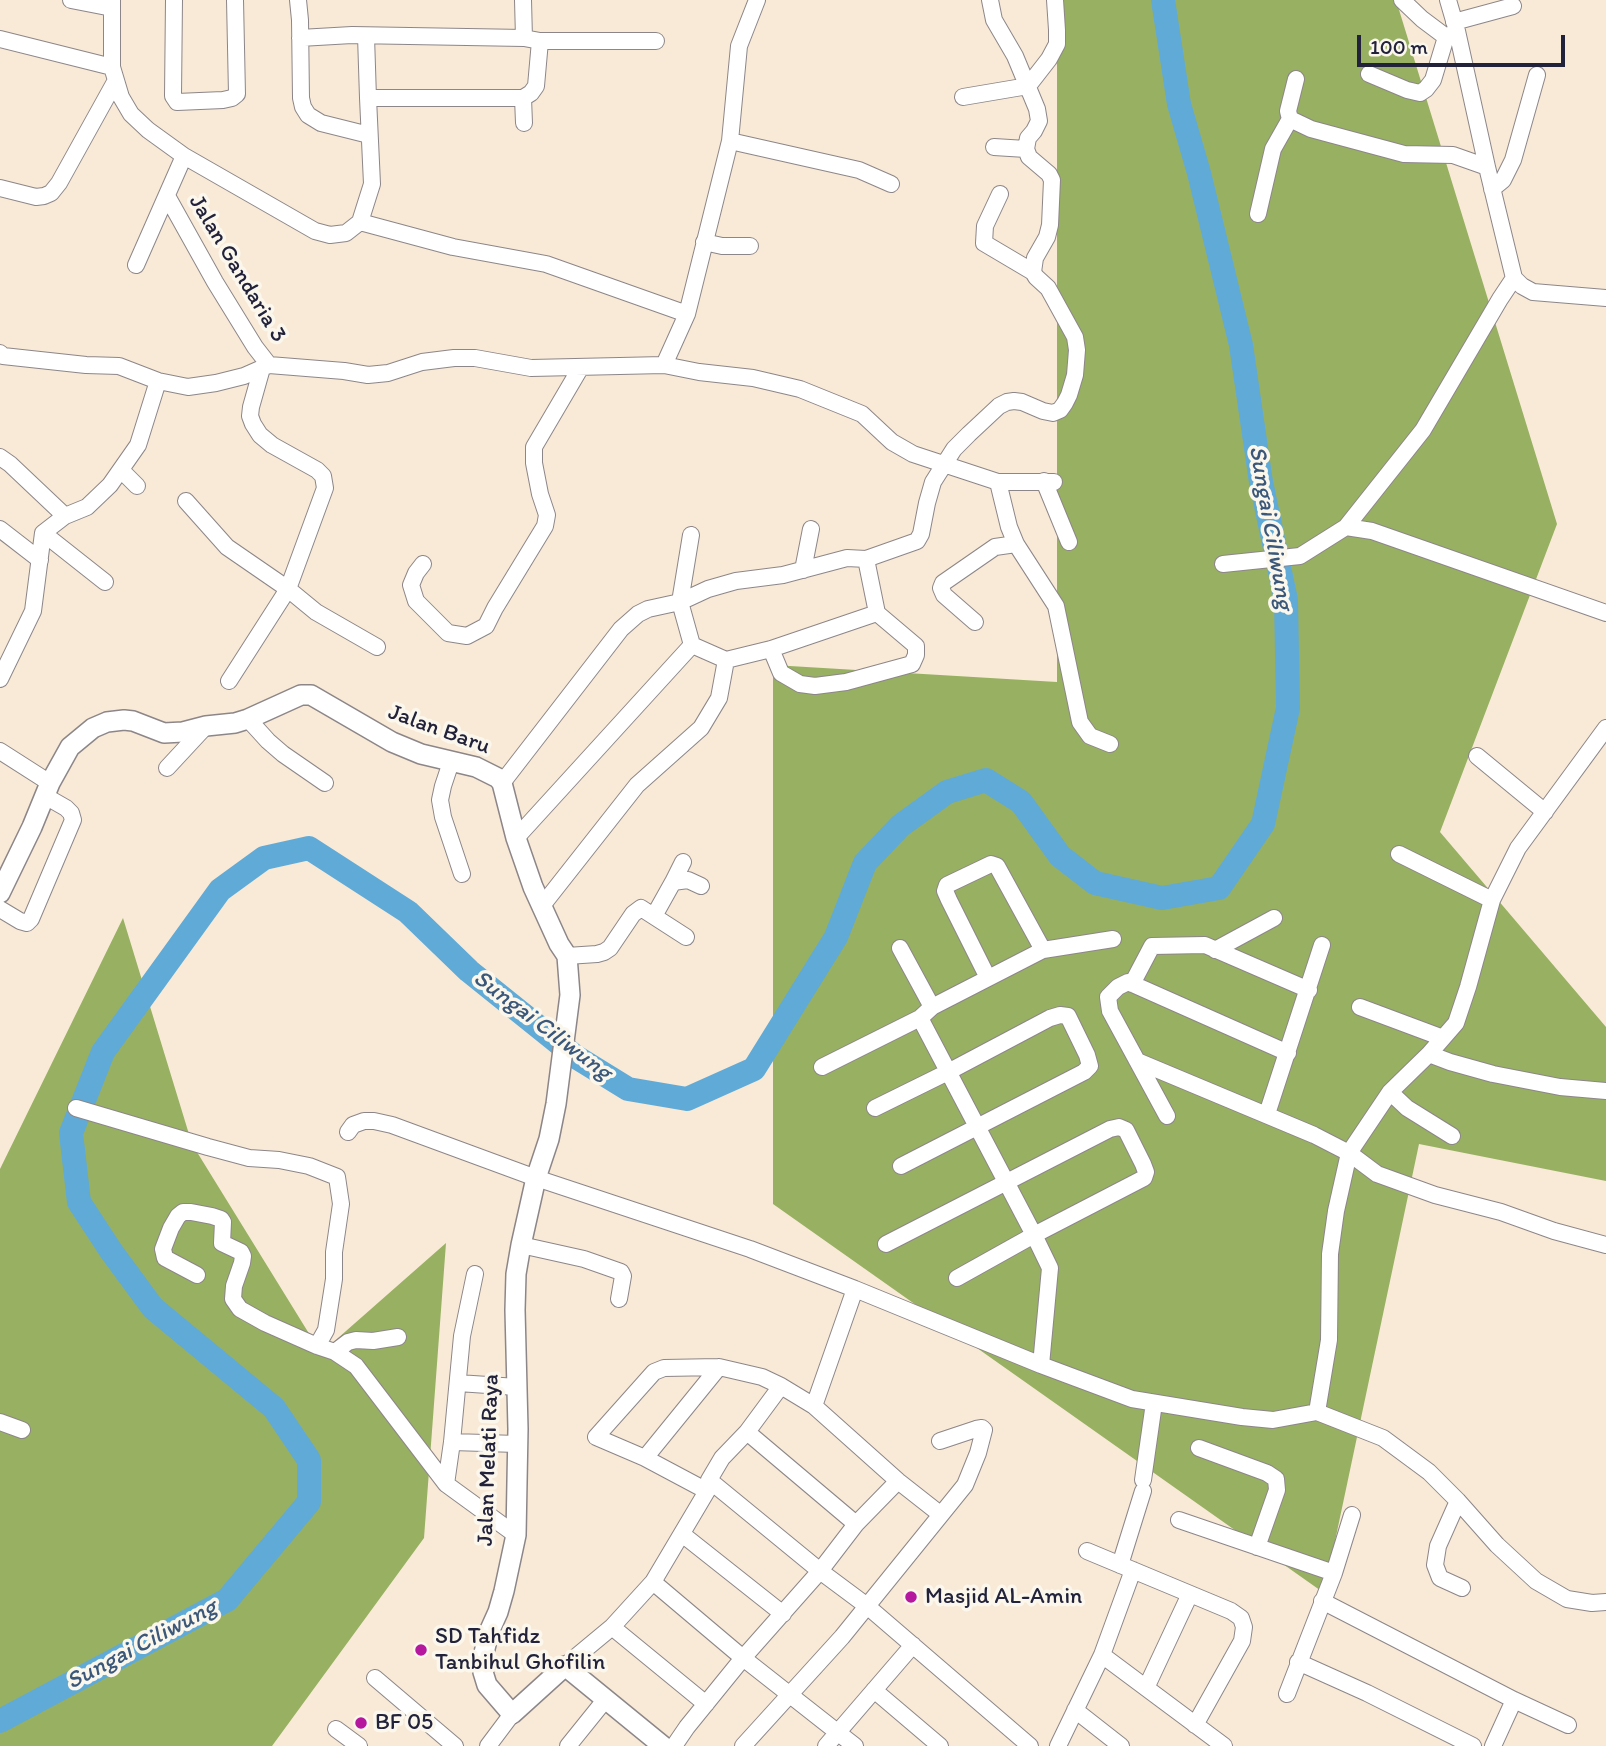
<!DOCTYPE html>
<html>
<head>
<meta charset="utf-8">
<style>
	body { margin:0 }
	#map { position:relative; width:1606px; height:1746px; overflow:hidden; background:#f8ead7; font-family:Itim,sans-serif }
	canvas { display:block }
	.scale { position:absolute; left:1357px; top:35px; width:208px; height:32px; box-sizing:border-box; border:4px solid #22223b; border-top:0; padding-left:9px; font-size:21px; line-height:24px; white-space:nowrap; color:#22223b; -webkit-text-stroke:5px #fbf7ec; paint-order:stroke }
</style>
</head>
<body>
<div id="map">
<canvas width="1606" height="1746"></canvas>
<div class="scale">100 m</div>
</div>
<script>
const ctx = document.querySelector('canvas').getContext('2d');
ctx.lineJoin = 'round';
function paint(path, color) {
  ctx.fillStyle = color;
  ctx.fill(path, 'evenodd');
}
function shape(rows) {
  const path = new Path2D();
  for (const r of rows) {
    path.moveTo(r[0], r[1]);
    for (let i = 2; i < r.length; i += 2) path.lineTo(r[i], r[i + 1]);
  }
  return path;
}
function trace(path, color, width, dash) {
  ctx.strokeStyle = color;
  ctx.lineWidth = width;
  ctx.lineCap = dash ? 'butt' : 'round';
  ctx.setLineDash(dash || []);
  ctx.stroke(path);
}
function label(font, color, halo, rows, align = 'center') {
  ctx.font = font + ' Itim,sans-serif';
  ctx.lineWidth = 7;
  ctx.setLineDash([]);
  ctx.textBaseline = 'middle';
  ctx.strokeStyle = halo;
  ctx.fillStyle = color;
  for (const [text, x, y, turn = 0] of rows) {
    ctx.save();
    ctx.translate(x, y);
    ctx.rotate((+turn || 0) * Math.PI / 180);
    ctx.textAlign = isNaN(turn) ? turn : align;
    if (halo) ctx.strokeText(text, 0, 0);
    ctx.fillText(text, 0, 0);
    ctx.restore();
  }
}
const forest = shape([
	[1057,0,1396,0,1557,524,1440,832,1606,1027,1606,1181,1419,1144,1324,1593,773,1204,773,665,1057,682],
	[123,918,192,1144,321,1353,446,1243,424,1538,272,1746,0,1746,0,1169]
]);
const river = shape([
	[0,1721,227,1600,309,1502,309,1460,274,1408,153,1308,111,1251,79,1202,71,1133,103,1052,220,890,264,858,309,848,408,912,469,971,576,1057,628,1089,687,1099,754,1069,836,937,865,863,900,826,947,792,986,780,1021,802,1060,856,1095,883,1162,898,1219,888,1263,824,1288,708,1286,600,1261,482,1241,345,1199,173,1179,104,1163,0]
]);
const minor = shape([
	[71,0,112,8],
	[112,0,112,67,121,97,131,114,148,130,184,156,315,231,330,235,346,233,360,222,372,184,368,98],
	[174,0,173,96,177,102,223,100,232,98,237,94,235,0],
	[298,0,300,20,301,98,303,107,308,115,321,123,369,135],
	[523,0,524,38],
	[1402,0,1422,19,1446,37,1455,32],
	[1448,0,1457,31,1487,167,1514,278,1522,286,1533,292,1606,298],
	[1454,22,1513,6],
	[366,36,368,98,523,98,531,93,536,86,540,41],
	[300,38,352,35,524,38,540,41,656,41],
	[0,39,112,67],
	[1369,74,1407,90,1420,93,1426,89,1433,80,1446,37],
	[1296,79,1288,111,1290,119,1311,129,1404,154,1453,155,1487,167],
	[963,97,1028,86,1049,59,1057,44,1057,30,1055,0],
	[523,98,524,123],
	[730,141,859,170,891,184],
	[994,147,1026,149],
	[0,188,36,197,44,196,51,193,59,183,115,82],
	[1492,189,1503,180,1513,160,1537,75],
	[1000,194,985,226,984,243,1033,272],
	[167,196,215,282,255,347,269,365],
	[1258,214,1273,149,1290,119],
	[360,222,453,247,546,264,687,314],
	[704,242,722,246,750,246],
	[136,265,184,156],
	[0,353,3,356,86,365,119,366,158,381,188,387,216,383,244,376,269,365,344,371,368,375,388,373,422,362,454,358,475,358,531,368,664,365,699,372,753,378,800,389,862,414,892,442,913,454,998,482,1054,482],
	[664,365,687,314,730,141,739,46,757,0],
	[0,457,10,464,65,516],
	[121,470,137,486],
	[1044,481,1069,542],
	[998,482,1009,527,1016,544,1056,606,1080,722,1090,736,1110,744],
	[186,501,227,547,288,589,316,612,377,647],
	[1346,527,1423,430,1500,299,1514,278],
	[0,529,40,560],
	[43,533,105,582],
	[423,564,416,573,411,585,416,601,448,633,467,636,486,626,495,608,545,526,547,515,540,494,534,463,534,447,581,367],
	[1223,564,1300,556,1346,527,1372,531,1606,613],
	[803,570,811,529],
	[975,622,944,595,941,588,943,583,995,547,1016,544],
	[692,645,726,660,771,649,877,613,866,559],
	[771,649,781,673,800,684,815,686,846,682,912,664,916,655,916,646,877,613],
	[0,679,33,611,43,533,65,516,87,507,110,485,138,445,158,381],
	[229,681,288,589,325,488,323,476,317,470,272,445,260,435,253,424,250,416,251,407,262,368],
	[248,719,268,741,283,754,325,783],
	[0,751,50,783],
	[1477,756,1545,812],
	[451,762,443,786,440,800,443,817,462,874],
	[167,768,206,726],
	[502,783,621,629,638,614,648,609,680,602,708,589,736,581,783,575,847,558,866,559,917,541,921,534,927,503,933,482,954,449,969,434,999,406,1007,402,1014,401,1022,402,1043,411,1053,413,1060,410,1065,403,1069,395,1075,375,1077,350,1075,337,1048,288,1036,277,1033,272,1035,258,1047,237,1050,225,1052,180,1049,174,1029,157,1026,149,1028,138,1034,131,1039,121,1037,109,1015,56,994,20,990,0],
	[516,838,692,645,680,602,691,535],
	[1399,854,1492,900],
	[673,882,683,862],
	[541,907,637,785,701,728,719,698,726,660],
	[0,909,20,921,27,923,31,919,73,820,71,813,66,808,45,796],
	[654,916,673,882,688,880,701,886],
	[900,948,932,1007],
	[1215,950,1274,918],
	[567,956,597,954,604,952,610,948,633,914,641,908,686,937],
	[988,978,949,900,945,891,947,885,991,864,997,866,1043,950],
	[1132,984,1152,946,1205,945,1309,990],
	[1360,1007,1443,1038],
	[920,1018,1034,1235,1050,1268,1041,1365],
	[1429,1054,1450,1062,1493,1074,1560,1087,1606,1091],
	[1137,1061,1314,1135,1349,1153,1377,1174,1435,1195,1501,1212,1554,1231,1606,1245],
	[822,1067,920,1018,932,1007,1043,950,1113,939],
	[1390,1092,1407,1108,1452,1136],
	[76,1108,208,1147,249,1158,279,1160,309,1166,337,1177,341,1204,334,1252,334,1279,326,1330,317,1346],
	[875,1108,948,1072,1050,1018,1060,1015,1068,1016,1087,1055,1090,1066,1084,1072,901,1166],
	[1267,1114,1322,945],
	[1167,1116,1110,1011,1108,997,1118,987,1128,982,1288,1053],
	[348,1132,353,1125,364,1121,374,1121,392,1125,536,1178,750,1249,855,1289,1041,1365,1132,1399,1242,1417,1273,1420,1317,1412,1383,1438,1429,1472,1458,1501,1497,1545,1536,1581,1567,1599,1592,1603,1606,1602],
	[886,1244,1110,1129,1119,1127,1126,1130,1143,1164,1146,1172,1144,1178,1034,1235,957,1278],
	[521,1245,584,1259,621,1272,623,1276,619,1299],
	[197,1275,165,1258,163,1249,171,1228,178,1216,183,1212,191,1212,212,1216,221,1219,223,1222,222,1243,241,1252,243,1256,242,1263,234,1286,233,1299,240,1309,265,1323,317,1346,335,1352,356,1366,446,1484,516,1535],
	[335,1352,348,1342,356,1340,373,1341,398,1337],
	[458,1383,517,1387],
	[814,1406,855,1289],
	[1317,1412,1329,1340,1330,1254,1336,1211,1349,1153,1390,1092,1429,1054,1456,1023,1468,987,1492,900,1518,848,1606,728],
	[0,1422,22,1430],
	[747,1432,856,1524],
	[452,1442,517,1444],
	[1199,1448,1267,1473,1276,1479,1277,1490,1257,1547],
	[645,1458,719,1367],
	[709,1480,820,1571,867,1606,1030,1746],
	[1143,1480,1154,1403],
	[446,1484,452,1442,462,1336,475,1274],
	[707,1491,645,1458,596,1437,654,1372,664,1368,719,1367,762,1377,781,1386,814,1406,898,1481,940,1514],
	[1458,1501,1438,1546,1435,1565,1440,1578,1462,1588],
	[1179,1520,1334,1573],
	[682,1534,783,1614],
	[1087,1551,1231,1611,1241,1618,1244,1627,1242,1641,1195,1725],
	[1120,1565,1143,1491],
	[653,1582,743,1658,855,1746],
	[1322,1601,1514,1700,1568,1725],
	[612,1627,706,1704],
	[1102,1655,1224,1746],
	[1298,1662,1367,1693,1473,1746],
	[565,1666,612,1627,653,1582,707,1491,709,1480,722,1458,747,1432,781,1386],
	[375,1678,455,1746],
	[1146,1688,1190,1594],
	[874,1690,940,1746],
	[1287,1694,1334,1573,1352,1515],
	[1075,1710,1121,1746],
	[336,1729,359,1746],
	[488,1746,512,1714],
	[568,1746,601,1705],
	[674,1746,687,1727,743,1658,820,1571,856,1524,898,1481],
	[743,1746,842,1637,965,1485,978,1453,984,1430,982,1428,976,1429,940,1441],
	[826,1746,913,1645],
	[1058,1746,1102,1655,1133,1570],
	[1493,1746,1514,1700]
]);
const tertiary = shape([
	[0,893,32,827,50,783,70,747,93,728,107,722,124,720,133,721,164,733,183,732,206,726,235,723,248,719,301,695,311,695,392,742,421,754,476,767,498,778,502,783,516,838,533,887,559,944,567,956,570,995,556,1104,549,1139,536,1178,521,1245,516,1274,515,1310,518,1429,516,1535,504,1591,498,1612,489,1632,483,1657,483,1672,487,1685,512,1714,565,1666,663,1746]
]);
const markers = [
	[911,1597,7,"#b5179e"],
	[421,1650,7,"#b5179e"],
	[361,1723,7,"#b5179e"]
];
const streetNames = [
	["Jalan Gandaria 3",237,269,59],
	["Jalan Baru",439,730,20],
	["Jalan Melati Raya",489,1460,-88]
];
const poiNames = [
	["Masjid AL-Amin",925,1597],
	["SD Tahfidz",435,1637],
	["Tanbihul Ghofilin",435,1663],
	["BF 05",375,1723]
];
const waterNames = [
	["Sungai Ciliwung",1270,528,80],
	["Sungai Ciliwung",542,1026,37],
	["Sungai Ciliwung",142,1645,-28]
];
paint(forest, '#98b062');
trace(river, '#60aad8', 24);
trace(minor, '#8d8689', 18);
trace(tertiary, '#8d8689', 22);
trace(minor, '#fff', 16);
trace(tertiary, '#fff', 19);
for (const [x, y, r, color] of markers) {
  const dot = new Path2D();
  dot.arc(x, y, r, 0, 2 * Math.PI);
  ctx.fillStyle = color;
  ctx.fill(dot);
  trace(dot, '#fbf7ec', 2.5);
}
label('23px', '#22223b', '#fbf7ec', streetNames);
label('23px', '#22223b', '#fbf7ec', poiNames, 'left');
label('italic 24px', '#3b587a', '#fbf7ec', waterNames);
</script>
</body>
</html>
